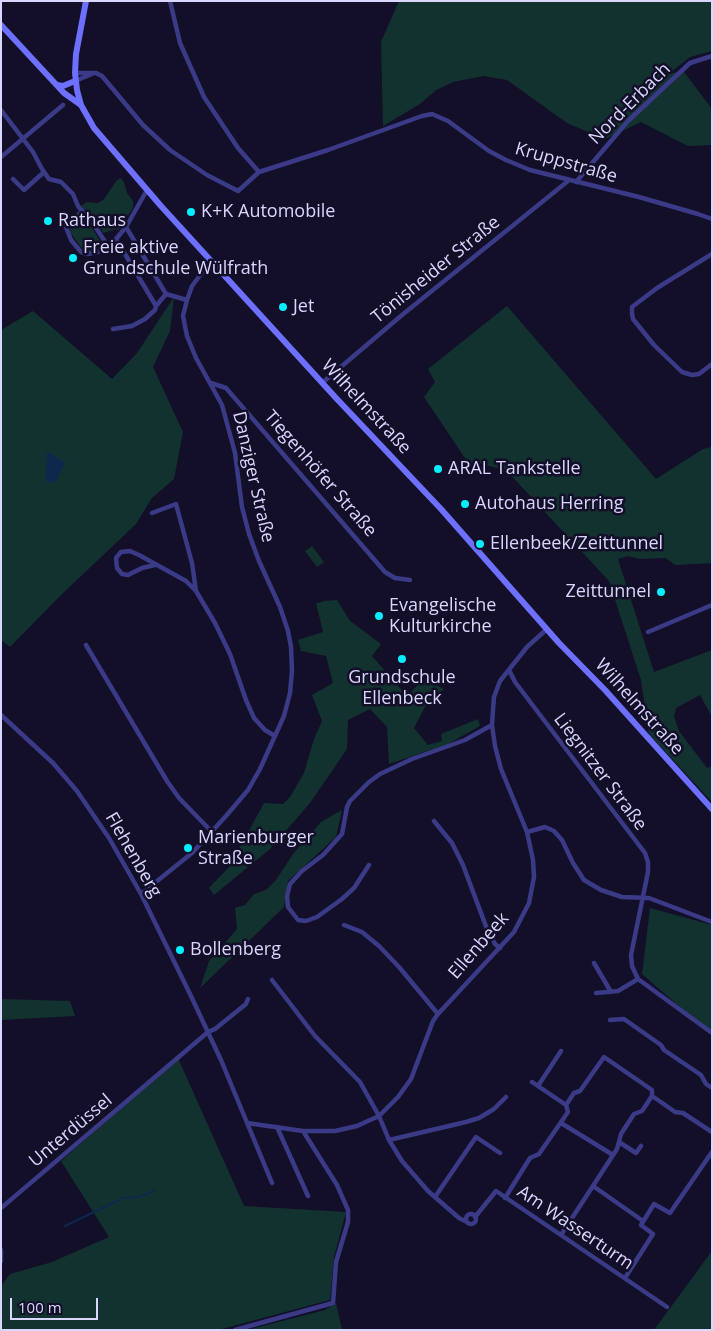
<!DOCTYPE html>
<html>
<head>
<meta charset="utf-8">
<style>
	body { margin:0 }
	#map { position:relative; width:713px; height:1331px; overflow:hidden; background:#130f28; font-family:"Open Sans",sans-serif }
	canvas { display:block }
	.frame { position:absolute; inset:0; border:2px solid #d9d6ff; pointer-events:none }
	.scale { position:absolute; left:10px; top:1298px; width:88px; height:22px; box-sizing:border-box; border:2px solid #d9d6ff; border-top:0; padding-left:6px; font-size:15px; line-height:18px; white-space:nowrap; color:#d9d6ff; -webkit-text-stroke:4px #130f28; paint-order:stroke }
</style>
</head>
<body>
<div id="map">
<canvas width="713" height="1331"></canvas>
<div class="frame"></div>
<div class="scale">100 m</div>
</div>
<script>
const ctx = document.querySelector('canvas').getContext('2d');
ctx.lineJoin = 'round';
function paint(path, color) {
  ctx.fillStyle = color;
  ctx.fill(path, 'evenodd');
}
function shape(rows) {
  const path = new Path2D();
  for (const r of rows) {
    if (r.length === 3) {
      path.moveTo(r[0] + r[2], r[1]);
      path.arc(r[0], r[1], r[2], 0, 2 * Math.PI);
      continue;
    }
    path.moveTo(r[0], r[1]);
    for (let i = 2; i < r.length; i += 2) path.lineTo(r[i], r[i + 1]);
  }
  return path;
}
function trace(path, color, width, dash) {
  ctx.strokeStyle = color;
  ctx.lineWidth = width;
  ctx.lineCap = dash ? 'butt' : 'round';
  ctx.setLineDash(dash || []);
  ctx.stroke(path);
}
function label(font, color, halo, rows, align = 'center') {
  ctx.font = font + ' "Open Sans",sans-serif';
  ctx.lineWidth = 5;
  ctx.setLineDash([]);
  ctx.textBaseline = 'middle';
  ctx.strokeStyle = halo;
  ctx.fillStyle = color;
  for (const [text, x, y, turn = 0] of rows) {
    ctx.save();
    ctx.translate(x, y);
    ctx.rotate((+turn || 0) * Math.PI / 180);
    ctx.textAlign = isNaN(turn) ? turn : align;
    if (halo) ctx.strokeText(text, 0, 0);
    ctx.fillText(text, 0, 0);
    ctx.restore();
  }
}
const green = shape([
	[399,1,712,1,712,51,690,57,670,73,684,72,712,109,712,145,688,146,641,122,605,139,567,123,507,80,483,76,453,82,436,90,420,104,383,126,381,42],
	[121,178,124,182,127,193,133,201,133,208,118,231,117,229,103,233,93,217,81,206,86,202,98,203,104,199,117,180],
	[81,217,85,217,104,247,100,249,89,252,83,250,70,232,70,227],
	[174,297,170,331,153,367,183,432,174,479,152,498,136,524,61,595,10,647,1,640,1,330,33,311,112,379,137,353],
	[507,306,656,479,703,449,712,447,712,563,675,565,666,558,640,559,628,556,618,559,654,672,712,650,712,717,700,695,676,708,674,717,679,731,707,768,712,766,712,802,649,734,641,680,609,581,506,470,467,461,424,397,435,382,428,369],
	[312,546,324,562,317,567,305,551],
	[337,600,350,621,381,644,372,656,407,696,424,679,444,689,427,703,414,728,428,745,442,741,441,734,478,719,480,726,448,744,389,764,387,727,370,709,348,720,347,749,310,803,270,849,214,895,209,888,229,867,264,803,283,804,290,797,304,773,314,739,322,721,312,695,333,683,326,656,301,651,298,640,323,632,316,603,323,602,323,601],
	[342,810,336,837,288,881,284,907,200,988,209,961,237,929,235,908,245,905,254,894,266,890,276,880,293,854,321,822],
	[650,908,712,925,712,1035,642,974],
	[1,999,70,1001,75,1016,1,1020],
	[178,1058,244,1206,346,1212,334,1257,330,1300,218,1330,1,1330,1,1286,10,1274,52,1262,109,1237,61,1161],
	[712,1251,712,1330,654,1330],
	[336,1303,342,1330,247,1330,325,1310]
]);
const water = shape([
	[47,452,65,462,56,482,47,482,46,478]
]);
const stream = shape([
	[65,1226,123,1198,139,1197,154,1191]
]);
const minor = shape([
	[170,1,180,43,204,97,238,148,259,172],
	[75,73,96,73,102,76,143,125,170,150,207,175,238,191,259,172,328,150,422,116,432,114,448,121,489,151,506,160,530,170,639,197,698,214,712,219],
	[75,81,92,74],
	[1,110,33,152,42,169,49,179,61,182,73,194,78,206,92,222,108,246,116,239,126,227,147,190],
	[1,157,63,105],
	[13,179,24,190,44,172],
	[576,182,628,121,675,77,690,63,712,56],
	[82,211,66,227,71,240,81,252,88,254,98,252,108,246],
	[126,227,166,294],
	[116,239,156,306,166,294,187,300],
	[712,254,657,288,632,307,632,314,633,319,654,345,682,372,692,375,699,374,712,364],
	[113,329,132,326,145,319,155,310,156,306],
	[211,383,226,388,385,572,395,578,410,580],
	[322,383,402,315,568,181],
	[152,513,176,504,192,563,196,591,215,623,230,654,246,700,254,718,265,730,275,736],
	[155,565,142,568,128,575,122,574,117,568,116,558,121,552,130,551,139,555,186,581,195,590],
	[648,632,712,605],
	[86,645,167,781,179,798,212,832],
	[509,670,515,682,645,853,648,862,648,872,631,955,632,966,638,979,712,1033],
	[1,715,53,763,77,791,109,838,141,894,190,994,221,1060,272,1183],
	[434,821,452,843,463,865,487,929,495,944,500,948],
	[527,832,545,827,554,831,562,840,573,863,584,880,601,890,622,897,649,898,712,922],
	[369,865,354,888,342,899,317,917,306,921,298,920,288,907,287,896,290,884,302,871,323,855,342,834,347,807,350,801,369,782,380,774,412,759,465,740,492,725],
	[141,894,192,853,226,816,248,790,260,769,284,716,290,693,292,671,291,647,288,631,280,607,259,561,249,534,242,507,235,453,222,405,196,358,187,336,183,316,187,300,192,286,204,270,213,262],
	[344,925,362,932,379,946,399,967,438,1014],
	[594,963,611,992],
	[272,980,315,1036,360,1082,379,1116,389,1140,402,1161,428,1191,459,1218,465,1221],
	[596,993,618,991,638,979],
	[610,1020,624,1019,661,1045,664,1050,701,1075,706,1084,712,1088],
	[532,1082,566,1105],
	[538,1086,561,1051],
	[247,1123,303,1131,335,1131,357,1126,379,1116,398,1097,411,1079,433,1021,438,1014,514,932,529,903,534,877,533,860,527,832,501,769,495,746,492,725,493,710,494,697,500,681,527,647,547,629],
	[561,1123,613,1155],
	[277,1127,308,1196],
	[389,1140,466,1122,479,1118,494,1109,506,1097],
	[619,1142,636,1153,641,1146],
	[593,1186,643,1221],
	[435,1197,476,1137,500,1153],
	[505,1198,530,1158,539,1154,568,1112,566,1105,574,1093,580,1091,604,1057,652,1090,652,1096,658,1100,675,1112,683,1113,712,1132],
	[1,1208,208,1032,215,1029,246,1004,248,999],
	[471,1219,5],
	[475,1217,496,1191,667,1307],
	[561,1235,617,1149,621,1134,634,1114,642,1111,652,1096],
	[1,1250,1,1261],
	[625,1278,653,1234,641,1225,654,1204,670,1213,712,1152],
	[235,1330,333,1303,336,1262,348,1222,348,1210,337,1185,303,1131]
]);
const secondary = shape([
	[86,1,76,54,75,73,77,90,81,105,94,128,161,206,336,398,441,509,559,643,605,690,712,809],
	[1,25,64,93,81,105],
	[57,85,63,86,75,81]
]);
const markers = [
	[191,212,5,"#02efff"],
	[48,221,5,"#02efff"],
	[73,258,5,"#02efff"],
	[283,307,5,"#02efff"],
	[438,469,5,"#02efff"],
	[465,504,5,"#02efff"],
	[480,544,5,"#02efff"],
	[661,592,5,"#02efff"],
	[379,616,5,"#02efff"],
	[402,659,5,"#02efff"],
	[188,848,5,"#02efff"],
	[180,950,5,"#02efff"]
];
const streetNames = [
	["Nord-Erbach",630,104,-45],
	["Kruppstraße",566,163,16],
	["Tönisheider Straße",436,270,-39],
	["Wilhelmstraße",366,407,47],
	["Tiegenhöfer Straße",320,474,49],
	["Danziger Straße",253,477,77],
	["Wilhelmstraße",639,707,48],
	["Liegnitzer Straße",600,772,53],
	["Flehenberg",133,855,60],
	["Ellenbeek",479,946,-49],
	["Unterdüssel",71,1131,-40],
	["Am Wasserturm",575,1228,34]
];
const poiNames = [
	["K+K Automobile",201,212],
	["Rathaus",58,221],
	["Freie aktive",83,248],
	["Grundschule Wülfrath",83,269],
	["Jet",293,307],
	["ARAL Tankstelle",448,469],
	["Autohaus Herring",475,504],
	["Ellenbeek/Zeittunnel",490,544],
	["Zeittunnel",651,592,"right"],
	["Evangelische",389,606],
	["Kulturkirche",389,627],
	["Grundschule",402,678,"center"],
	["Ellenbeck",402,699,"center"],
	["Marienburger",198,838],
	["Straße",198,859],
	["Bollenberg",190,950]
];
paint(green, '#123230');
paint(water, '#0e284d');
trace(stream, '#0e284d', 2);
trace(minor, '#3a3a87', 4.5);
trace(secondary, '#6d6fff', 6);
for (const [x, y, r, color] of markers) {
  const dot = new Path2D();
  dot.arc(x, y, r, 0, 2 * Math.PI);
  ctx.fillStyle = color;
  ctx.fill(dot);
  trace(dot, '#130f28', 2);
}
label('18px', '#d9d6ff', '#130f28', streetNames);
label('18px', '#d9d6ff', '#130f28', poiNames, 'left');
</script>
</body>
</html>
